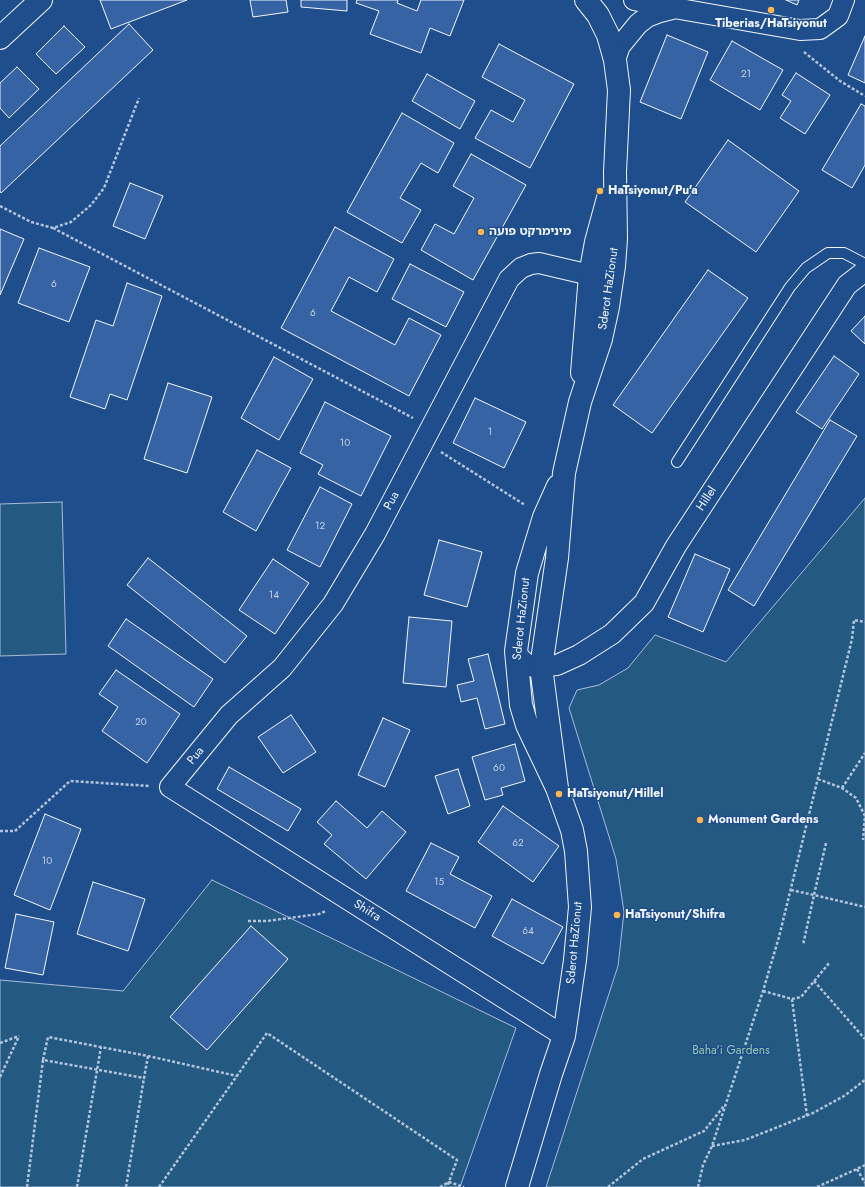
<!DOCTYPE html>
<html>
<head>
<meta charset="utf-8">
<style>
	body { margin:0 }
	canvas { display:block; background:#1f4e8c }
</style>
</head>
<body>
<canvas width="865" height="1187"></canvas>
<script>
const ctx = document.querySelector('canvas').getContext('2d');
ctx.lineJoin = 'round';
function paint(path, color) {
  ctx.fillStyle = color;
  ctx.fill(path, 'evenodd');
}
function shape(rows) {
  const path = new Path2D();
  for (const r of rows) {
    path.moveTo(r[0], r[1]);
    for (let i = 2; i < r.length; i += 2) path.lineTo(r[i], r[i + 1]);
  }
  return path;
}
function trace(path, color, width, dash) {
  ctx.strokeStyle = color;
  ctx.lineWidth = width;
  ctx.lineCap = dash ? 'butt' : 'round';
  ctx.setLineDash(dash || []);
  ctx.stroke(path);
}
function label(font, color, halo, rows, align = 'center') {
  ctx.font = font + ' Jost,"Noto Sans Hebrew",sans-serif';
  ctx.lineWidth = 3;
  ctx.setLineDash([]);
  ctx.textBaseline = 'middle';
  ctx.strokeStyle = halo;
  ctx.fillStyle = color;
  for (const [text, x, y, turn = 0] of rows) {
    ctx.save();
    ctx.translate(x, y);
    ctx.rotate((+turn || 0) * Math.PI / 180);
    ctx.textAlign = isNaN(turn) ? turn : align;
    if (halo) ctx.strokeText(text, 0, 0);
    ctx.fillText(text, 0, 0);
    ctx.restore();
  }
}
const green = shape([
	[865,498,865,1187,546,1187,618,966,624,912,616,859,569,708,577,690,599,685,628,668,655,635,726,662,865,498],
	[62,502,66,654,0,656,0,504,62,502],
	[212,880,516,1028,460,1187,0,1187,0,980,123,991,212,880]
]);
const building = shape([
	[100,0,187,0,111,29,100,0],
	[250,0,286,0,288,12,253,17,250,0],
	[301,0,347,0,347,11,301,7,301,0],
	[357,0,398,0,397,3,417,11,421,0,464,0,450,36,430,28,421,53,370,34,379,11,356,3,357,0],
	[786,0,799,0,797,5,786,0],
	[129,24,153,50,1,193,0,191,0,146,129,24],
	[64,26,85,47,56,74,36,54,64,26],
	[667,35,708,52,681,119,640,102,667,35],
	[865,36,865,83,848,75,865,36],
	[732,41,783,70,760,110,710,80,732,41],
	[499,44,574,84,530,168,475,138,491,110,513,122,525,100,482,77,499,44],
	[17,67,39,89,9,118,0,108,0,83,17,67],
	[796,73,830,95,805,134,780,118,791,101,782,95,796,73],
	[427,74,475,101,460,129,412,101,427,74],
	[861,104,865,106,865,165,852,188,822,170,861,104],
	[402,113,454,143,438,173,421,163,400,198,421,210,402,243,347,212,402,113],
	[728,140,799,191,756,252,685,202,728,140],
	[471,154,526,185,473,280,421,250,435,224,454,234,474,198,453,186,471,154],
	[130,183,163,196,145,239,113,226,130,183],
	[335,227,394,259,377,292,349,277,331,311,395,345,409,318,441,335,409,396,281,328,335,227],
	[0,229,24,239,0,295,0,229],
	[39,248,90,267,69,322,18,303,39,248],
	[410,264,464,292,446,327,392,299,410,264],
	[708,270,748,298,652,433,613,405,708,270],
	[127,283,162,296,127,400,110,394,105,409,70,397,96,320,113,326,127,283],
	[865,316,865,344,851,331,865,316],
	[834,356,859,374,822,429,796,412,834,356],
	[274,357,313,379,279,440,241,418,274,357],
	[168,383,212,397,187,473,144,459,168,383],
	[475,398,526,422,504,468,453,443,475,398],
	[325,402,391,436,361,496,318,474,323,465,300,453,325,402],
	[830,420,857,436,754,606,728,590,830,420],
	[257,450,291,468,256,531,223,512,257,450],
	[320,487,352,504,320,567,287,550,320,487],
	[439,540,482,552,467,607,424,595,439,540],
	[695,554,730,569,703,632,668,617,695,554],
	[148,558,247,636,225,663,127,585,148,558],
	[273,559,309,583,275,634,239,610,273,559],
	[409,617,452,621,446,687,403,683,409,617],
	[126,619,213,679,194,707,108,646,126,619],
	[488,654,505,724,485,729,477,698,461,702,457,685,474,681,468,659,488,654],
	[116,670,180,714,147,763,102,731,118,707,99,694,116,670],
	[291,715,316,752,283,773,258,737,291,715],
	[383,718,410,730,385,787,358,775,383,718],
	[515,744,525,781,501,788,503,795,485,800,472,757,515,744],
	[229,767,301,809,288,831,217,789,229,767],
	[458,769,470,806,448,814,435,776,458,769],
	[336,801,367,828,382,811,406,832,366,879,324,844,332,835,317,822,336,801],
	[503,806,559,846,533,882,478,842,503,806],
	[45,814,81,829,50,910,14,895,45,814],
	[431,843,459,857,450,874,492,896,475,928,406,891,431,843],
	[93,882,145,899,128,951,77,934,93,882],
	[512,899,563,927,543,964,492,936,512,899],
	[16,914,54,922,43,975,5,968,16,914],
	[251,926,288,959,207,1050,170,1017,251,926]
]);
const path = shape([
	[804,52,840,81,865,96],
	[0,206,31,222,53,228,71,222,91,205,104,188,139,98],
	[53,228,413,418],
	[441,452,525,505],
	[818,779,842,788,856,798,865,816,863,840],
	[842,788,865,753],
	[0,831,15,831,70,781,150,786],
	[826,843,814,895,865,907],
	[791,890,814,895,803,945],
	[248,921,267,921,319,914,326,911],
	[814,981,865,1039],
	[763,991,792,999,801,997,830,962],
	[792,999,807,1116],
	[0,1043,19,1036],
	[148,1056,144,1078,43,1060,48,1037,148,1056,237,1076],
	[0,1077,19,1036],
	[712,1146,745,1140,813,1113,844,1096,865,1080],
	[857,1169,865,1183],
	[27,1187,43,1060],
	[77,1187,101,1047],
	[126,1187,144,1078],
	[159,1187,267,1033,457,1160,447,1187],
	[440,1187,449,1182,464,1187],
	[608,1187,643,1159,704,1131,724,1106],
	[698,1187,703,1165,712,1146,763,991,779,937,852,639,854,620,865,622],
	[817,1187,857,1169,865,1165]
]);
const lane = shape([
	[677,462,790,287,806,268,828,253,844,253,865,264]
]);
const street = shape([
	[634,0,674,8,800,30,820,29,838,16,844,0],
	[615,60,620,46,638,24,647,17,660,12,672,9],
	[516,651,520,658,529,666,536,667,557,665,579,655,612,634,644,603,676,546,847,285,865,271],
	[564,1036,170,787,229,715,282,668,333,604,375,534,509,279,521,268,531,264,539,263,590,275,598,274,605,272]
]);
const secondary = shape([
	[0,38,41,0],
	[582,373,590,275,596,242,608,198],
	[557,788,541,667,557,558,564,473,580,402,601,339,608,307,614,266,616,239,615,172,619,90,615,60,608,35,598,15,586,0],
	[517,1187,551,1074,564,1036,575,960,580,907,576,851,572,830,557,788,527,725,521,705,516,651,527,573,544,517,558,486]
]);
const markers = [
	[771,10,4,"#ffb74d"],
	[600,191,4,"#ffb74d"],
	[481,232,4,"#ffb74d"],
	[559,794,4,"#ffb74d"],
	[700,820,4,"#ffb74d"],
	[617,915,4,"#ffb74d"]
];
const numberNames = [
	["21",746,75],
	["6",54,285],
	["6",313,314],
	["1",490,433],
	["10",345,444],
	["12",320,527],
	["14",274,596],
	["20",141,723],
	["60",499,769],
	["62",518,844],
	["10",47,862],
	["15",439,883],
	["64",528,932]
];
const poiNames = [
	["Tiberias/HaTsiyonut",771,24,"center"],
	["HaTsiyonut/Pu'a",608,191],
	["מינימרקט פועה",489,232],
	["HaTsiyonut/Hillel",567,794],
	["Monument Gardens",708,820],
	["HaTsiyonut/Shifra",625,915]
];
const streetNames = [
	["Sderot HaZionut",609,289,-82],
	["Hillel",707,499,-57],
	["Pua",392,501,-62],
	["Sderot HaZionut",522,619,-84],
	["Pua",196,756,-51],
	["Shifra",367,911,32],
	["Sderot HaZionut",575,943,-85]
];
const parkNames = [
	["Baha'i Gardens",731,1051]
];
paint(green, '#245a82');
trace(green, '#a8bbd7', 1);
paint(building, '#3563a3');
trace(building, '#f2f6ff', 1);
trace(lane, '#f2f6ff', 12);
trace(street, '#f2f6ff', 22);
trace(secondary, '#f2f6ff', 24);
trace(path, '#b3c4dc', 2.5, [3, 2]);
trace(lane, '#1f4e8c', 10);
trace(street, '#1f4e8c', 20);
trace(secondary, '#1f4e8c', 22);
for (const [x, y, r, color] of markers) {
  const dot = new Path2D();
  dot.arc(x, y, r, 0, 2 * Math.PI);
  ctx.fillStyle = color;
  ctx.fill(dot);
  trace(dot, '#1f4e8c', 1.5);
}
label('10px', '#c3d1e8', null, numberNames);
label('bold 12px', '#f2f6ff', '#1f4e8c', poiNames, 'left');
label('12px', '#f2f6ff', '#1f4e8c', streetNames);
label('12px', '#97c8a6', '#1f4e8c', parkNames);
</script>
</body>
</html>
